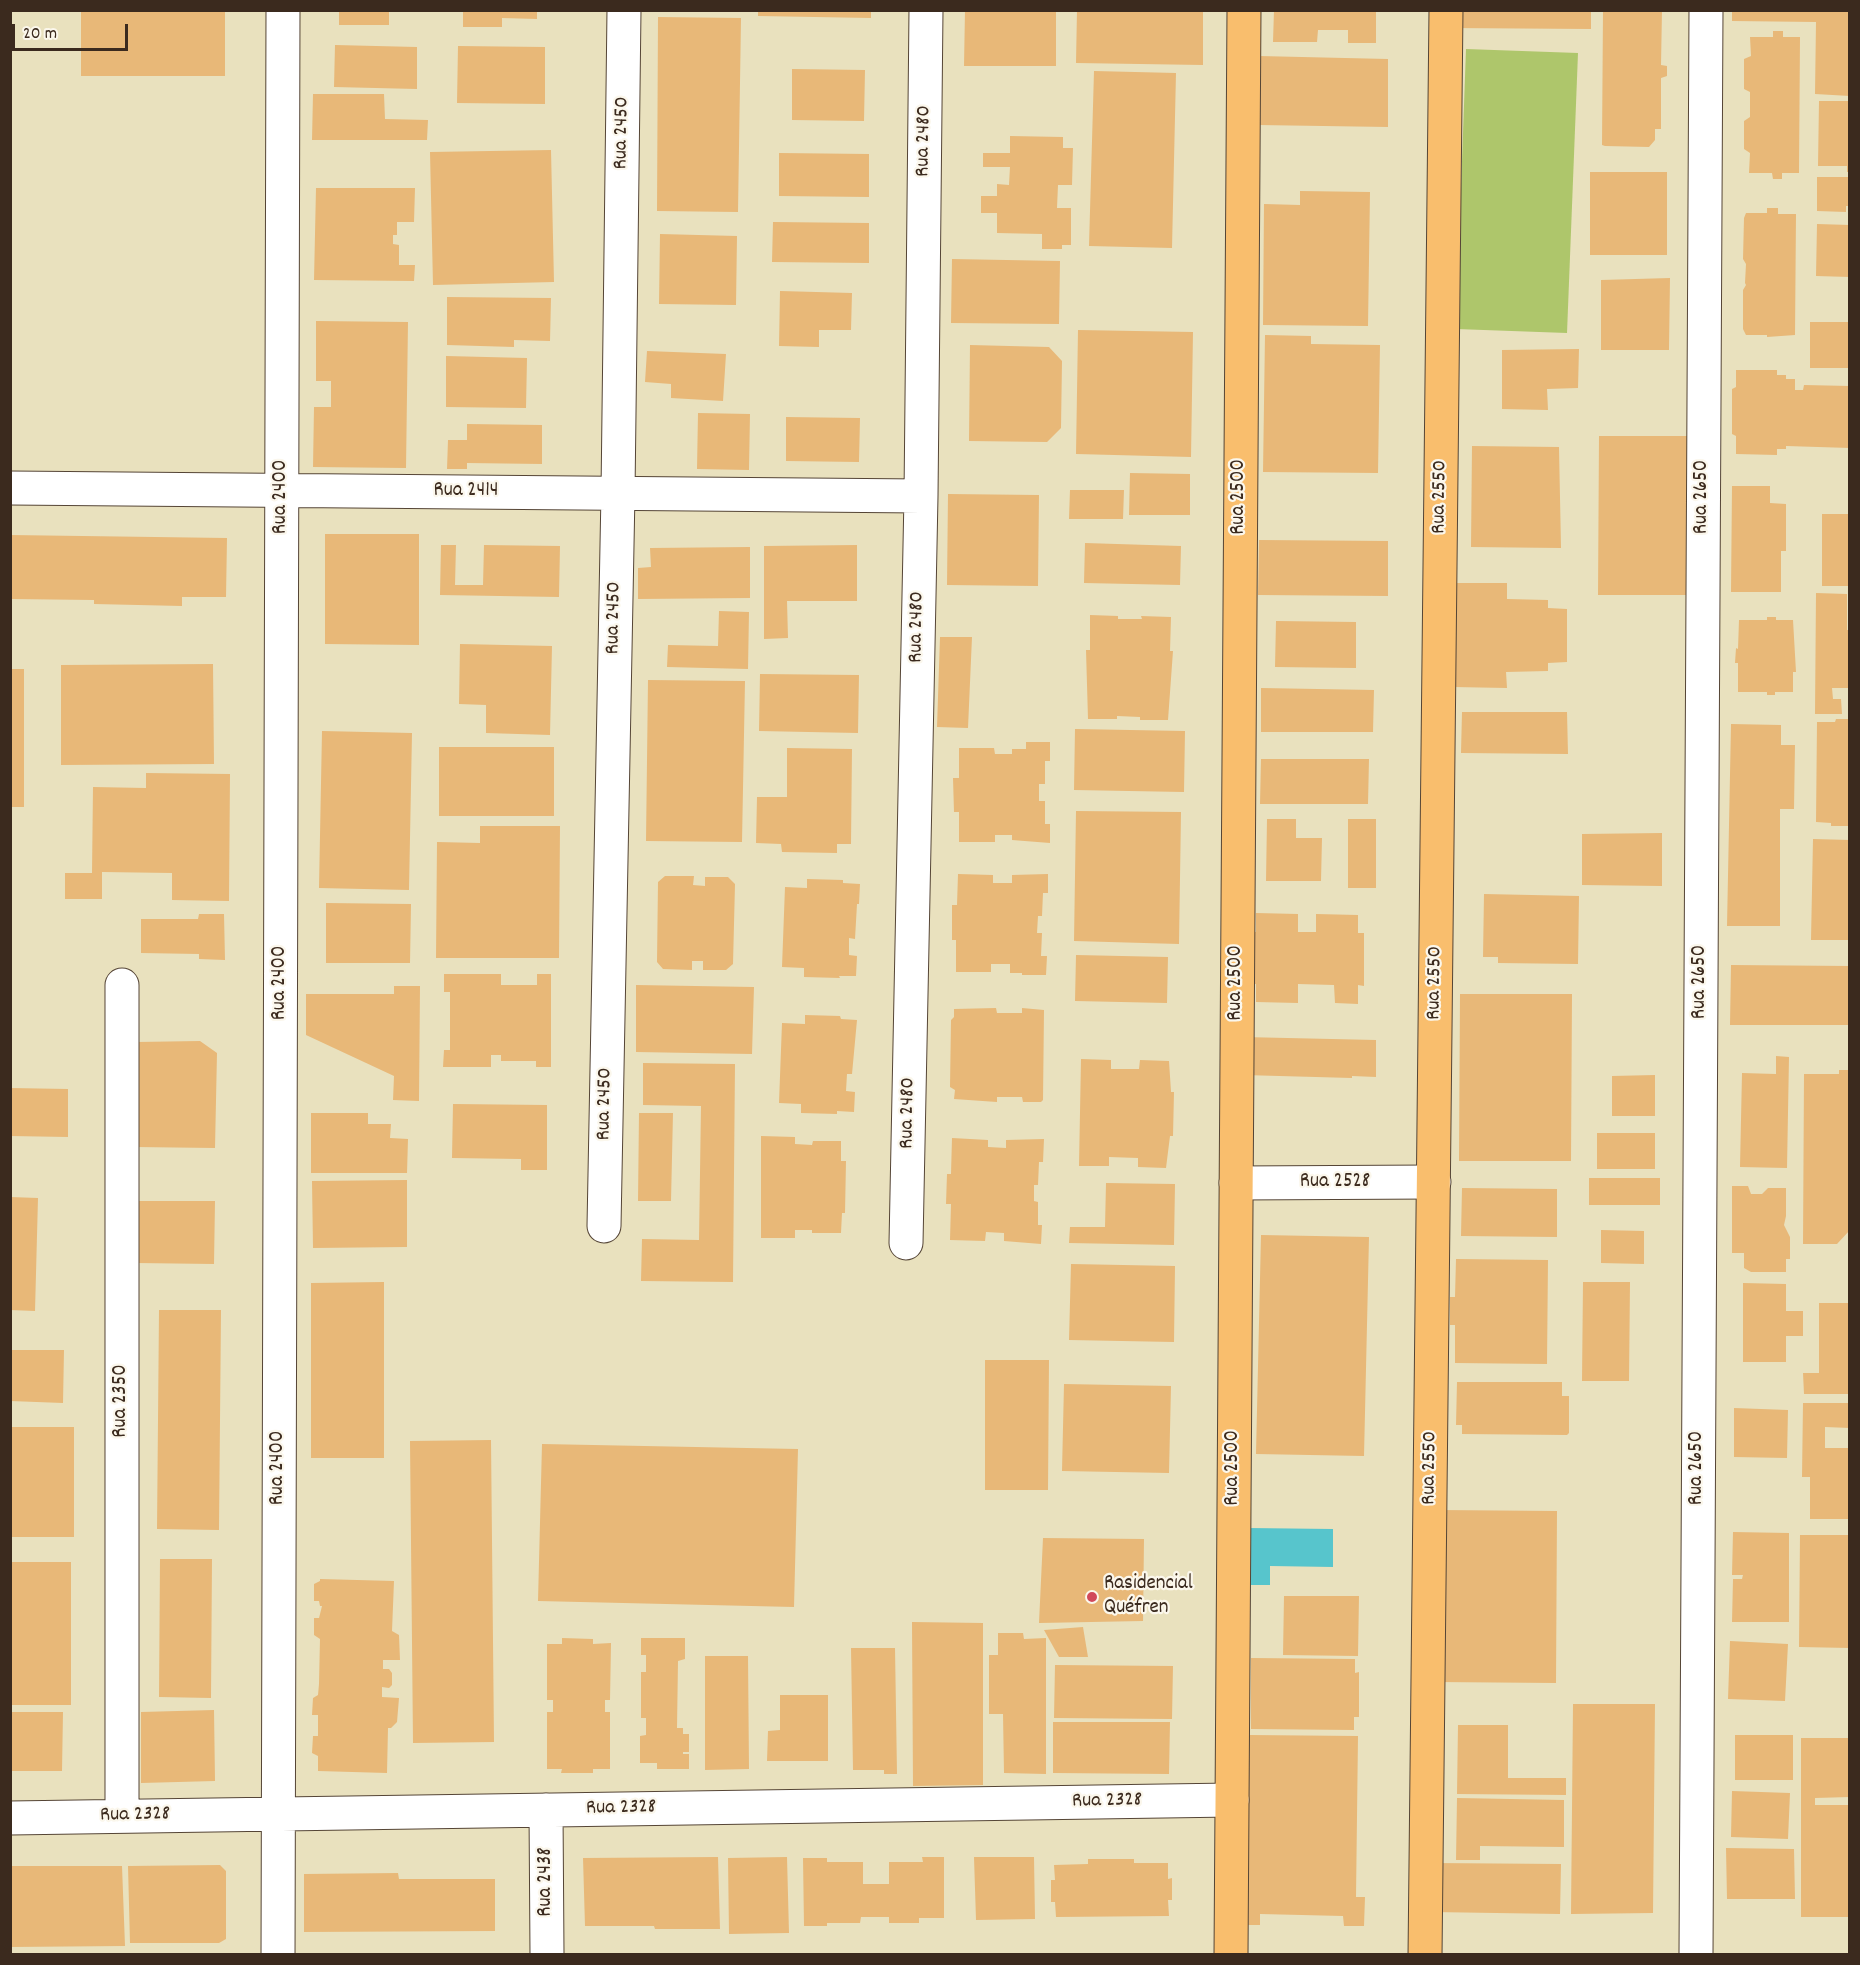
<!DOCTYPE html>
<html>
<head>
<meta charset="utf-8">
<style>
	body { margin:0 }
	#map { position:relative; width:1860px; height:1965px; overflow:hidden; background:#e9e1be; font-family:Dekko,sans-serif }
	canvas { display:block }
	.frame { position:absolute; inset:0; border:12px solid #3b2a1e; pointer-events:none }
	.scale { position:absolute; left:12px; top:24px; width:116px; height:27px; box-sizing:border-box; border:3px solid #3b2a1e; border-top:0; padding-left:8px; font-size:18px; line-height:21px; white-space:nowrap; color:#3b2a1e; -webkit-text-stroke:4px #fbf7ec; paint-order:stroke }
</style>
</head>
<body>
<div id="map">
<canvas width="1860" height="1965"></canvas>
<div class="frame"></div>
<div class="scale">20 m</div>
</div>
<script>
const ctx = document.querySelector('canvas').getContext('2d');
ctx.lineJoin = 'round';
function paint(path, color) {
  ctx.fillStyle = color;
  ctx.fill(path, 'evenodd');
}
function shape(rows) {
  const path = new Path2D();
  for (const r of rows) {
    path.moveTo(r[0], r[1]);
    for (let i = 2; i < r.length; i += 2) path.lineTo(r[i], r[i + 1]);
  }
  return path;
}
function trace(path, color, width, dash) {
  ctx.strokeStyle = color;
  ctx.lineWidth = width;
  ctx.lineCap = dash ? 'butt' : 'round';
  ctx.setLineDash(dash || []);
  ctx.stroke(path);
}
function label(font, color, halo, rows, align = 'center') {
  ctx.font = font + ' Dekko,sans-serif';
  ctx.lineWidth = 4.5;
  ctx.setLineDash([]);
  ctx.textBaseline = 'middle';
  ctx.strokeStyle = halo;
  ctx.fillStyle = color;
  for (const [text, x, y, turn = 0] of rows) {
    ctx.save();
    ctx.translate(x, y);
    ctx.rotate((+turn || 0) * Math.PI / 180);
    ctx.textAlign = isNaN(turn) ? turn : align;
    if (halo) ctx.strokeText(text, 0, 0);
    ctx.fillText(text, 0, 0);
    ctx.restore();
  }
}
const green = shape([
	[1466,49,1578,53,1567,333,1456,329]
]);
const water = shape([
	[1248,1528,1333,1529,1333,1567,1270,1566,1270,1585,1247,1585]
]);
const building = shape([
	[81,10,225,10,225,76,81,76],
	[339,10,389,10,389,25,339,25],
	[463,10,537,10,537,19,502,18,502,27,463,27],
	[758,10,871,10,871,18,758,16],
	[965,10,1056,10,1056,66,964,66],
	[1077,10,1203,10,1203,65,1076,63],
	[1274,10,1376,10,1376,43,1348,43,1348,30,1318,30,1317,42,1273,42],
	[1449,10,1591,10,1591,29,1449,28],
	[1603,10,1662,10,1661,65,1667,66,1667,76,1661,78,1661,129,1655,129,1655,140,1649,147,1605,146,1602,145],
	[1732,10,1850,10,1850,96,1815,94,1816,22,1732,21],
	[658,17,741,18,738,212,657,211],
	[1773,31,1783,31,1783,37,1800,37,1799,173,1782,173,1782,179,1773,179,1772,173,1749,173,1750,153,1744,149,1744,121,1750,117,1750,92,1744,89,1744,59,1751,56,1750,37,1773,37],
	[335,45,417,47,417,89,334,87],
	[458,46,545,47,545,104,457,103],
	[1259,56,1388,59,1388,127,1258,125],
	[792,69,865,70,864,121,792,120],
	[1094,71,1176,73,1172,248,1089,246],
	[313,94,384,94,385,119,428,120,427,140,312,140],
	[1819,101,1850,101,1850,172,1847,172,1847,166,1818,166],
	[1010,136,1063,137,1063,148,1073,148,1072,185,1058,185,1057,208,1071,208,1071,245,1062,245,1062,249,1042,249,1042,234,997,233,997,213,981,213,981,196,997,196,997,184,1009,185,1010,167,983,167,983,153,1010,153],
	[551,150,554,282,433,285,430,152],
	[779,153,869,154,869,197,779,196],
	[1590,172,1667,172,1667,255,1590,255],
	[1817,177,1850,177,1850,206,1846,206,1846,212,1817,211],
	[316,188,415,188,414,222,397,222,397,235,393,235,393,244,399,245,399,265,415,265,414,281,314,280],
	[1300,191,1370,192,1368,326,1263,325,1264,204,1300,205],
	[1767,208,1778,208,1778,214,1796,214,1795,335,1767,337,1767,335,1746,335,1743,329,1743,290,1746,285,1745,283,1746,264,1743,259,1744,218,1746,213,1767,213],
	[773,222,869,223,869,263,772,262],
	[1817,224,1850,225,1850,277,1816,276],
	[660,234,737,236,736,305,659,304],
	[952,259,1060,261,1059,324,951,323],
	[1670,278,1669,350,1601,350,1601,280],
	[780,291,852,293,851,330,819,330,819,347,779,346],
	[447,297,551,298,550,341,514,340,514,347,447,345],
	[316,321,408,322,406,468,313,467,314,407,331,407,331,381,316,381],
	[1810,322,1850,322,1850,368,1810,368],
	[1078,330,1193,332,1191,457,1076,454],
	[1265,335,1311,336,1311,344,1380,345,1378,473,1263,472],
	[970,345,1049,347,1062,361,1061,428,1047,442,969,441],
	[1579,349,1578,388,1547,389,1548,410,1502,409,1502,350],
	[647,351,726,354,723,401,671,398,671,384,645,382],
	[446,356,527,358,526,408,446,407],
	[1736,370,1777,370,1777,375,1786,375,1786,379,1795,379,1795,390,1803,390,1804,385,1850,386,1850,448,1786,446,1786,449,1777,449,1777,455,1736,454,1736,436,1732,434,1732,389,1736,387],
	[698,413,750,414,749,470,697,469],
	[786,417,860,418,859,462,786,461],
	[467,424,542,425,542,464,467,463,467,469,447,469,448,440,467,440],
	[1599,436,1688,436,1687,595,1598,595],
	[1472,446,1559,447,1561,548,1471,547],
	[1130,473,1190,474,1190,515,1129,515],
	[1732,486,1770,486,1770,503,1786,504,1786,551,1781,551,1781,592,1731,592],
	[1070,490,1124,490,1123,519,1069,519],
	[948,494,1039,495,1038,586,947,585],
	[1822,514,1850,514,1850,586,1822,586],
	[325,534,419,534,419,645,325,644],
	[10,535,227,538,226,597,182,597,182,606,94,604,94,600,10,599],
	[1259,540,1388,541,1388,596,1258,595],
	[1085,543,1181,546,1180,585,1084,583],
	[441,545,456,545,455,585,483,585,484,545,560,546,559,597,440,595],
	[857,545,857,601,787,601,788,638,764,639,764,546],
	[750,547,750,598,638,599,638,568,651,567,650,548],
	[1453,583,1507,583,1507,599,1548,600,1548,608,1567,609,1567,662,1548,663,1548,671,1506,672,1507,688,1453,687],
	[1816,593,1847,594,1847,630,1850,630,1850,688,1832,688,1833,699,1841,699,1842,714,1815,714],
	[719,611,749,612,748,669,667,667,668,645,718,646],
	[1090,615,1118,616,1118,619,1142,619,1141,616,1171,617,1170,651,1173,651,1168,720,1140,720,1140,717,1117,716,1117,719,1088,719,1086,650,1090,650],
	[1767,617,1776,617,1776,620,1793,620,1796,672,1793,672,1793,692,1775,692,1775,695,1767,695,1767,692,1738,692,1738,663,1735,663,1736,648,1738,649,1739,620,1767,620],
	[1276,621,1356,622,1356,668,1275,667],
	[940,637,972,637,968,728,937,727],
	[460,644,552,646,550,735,486,733,486,705,459,704],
	[213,664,214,764,61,765,61,665],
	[10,669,24,669,24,807,10,807],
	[760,674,859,675,858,733,759,731],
	[648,680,745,681,742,842,646,841],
	[1261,688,1374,690,1373,732,1261,732],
	[1462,712,1567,712,1568,754,1461,753],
	[1836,719,1850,719,1849,826,1831,826,1831,823,1816,822,1817,722,1835,722],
	[1731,724,1781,725,1781,745,1795,745,1794,809,1780,809,1780,926,1727,926],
	[1075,729,1185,731,1184,792,1074,790],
	[322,731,412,733,409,890,319,888],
	[1026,742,1050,742,1050,761,1045,761,1045,784,1039,784,1039,801,1045,801,1045,824,1050,824,1050,843,1012,840,1012,835,995,835,995,842,959,842,959,812,954,812,953,778,959,778,959,748,994,748,995,754,1012,754,1012,749,1026,749],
	[439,747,554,747,554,816,439,816],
	[787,748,852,749,851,844,837,844,837,853,782,852,781,844,756,843,757,797,787,797],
	[1261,759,1369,759,1368,804,1260,804],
	[146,773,230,774,229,901,172,900,172,873,102,872,102,899,65,899,65,873,92,873,93,787,146,788],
	[1076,811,1181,812,1179,944,1074,941],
	[1267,819,1296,819,1296,838,1322,838,1321,881,1266,881],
	[1348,819,1376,819,1376,888,1348,888],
	[480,826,560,826,559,958,436,958,437,842,480,843],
	[1662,833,1662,886,1582,885,1582,834],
	[1813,839,1850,840,1850,940,1811,940],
	[958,874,993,875,993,883,1012,883,1012,875,1048,874,1048,893,1043,893,1042,916,1038,916,1037,933,1042,933,1041,956,1047,956,1046,975,1022,975,1022,973,1010,973,1010,964,991,964,991,972,956,972,956,940,952,940,952,905,957,905],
	[665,876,694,876,693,885,705,886,705,877,728,877,735,884,733,964,726,970,703,970,703,961,692,961,692,970,663,969,657,962,658,882],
	[807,879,843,880,843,883,860,884,859,904,857,904,855,939,849,938,849,955,857,956,856,976,839,976,840,978,804,977,804,968,782,967,785,887,807,888],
	[1484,894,1579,896,1578,964,1498,963,1498,957,1483,957],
	[326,903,411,904,410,963,326,963],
	[1256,913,1298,914,1298,932,1316,932,1316,914,1358,915,1358,933,1364,933,1364,986,1358,985,1358,1004,1335,1003,1334,985,1298,984,1298,1003,1256,1002,1256,984,1251,984,1251,931,1256,932],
	[199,914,224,914,225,960,199,959,199,954,141,953,141,919,198,919],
	[1076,955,1168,957,1167,1003,1075,1001],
	[1731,965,1850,966,1850,1025,1730,1025],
	[444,974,501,974,501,985,537,985,537,974,551,974,551,1067,536,1067,536,1061,501,1061,501,1055,491,1055,491,1067,443,1067,444,1050,450,1050,450,992,444,992],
	[636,985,754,987,752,1054,636,1052],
	[394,986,420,986,419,1101,393,1100,394,1076,306,1035,306,994,394,994],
	[1460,994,1572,994,1571,1161,1459,1161],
	[996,1008,997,1013,1022,1013,1022,1008,1044,1010,1043,1100,1041,1102,1023,1102,1022,1097,997,1097,997,1102,954,1099,955,1090,950,1087,951,1020,954,1017,954,1009],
	[805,1015,840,1016,841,1019,857,1020,852,1074,847,1074,846,1091,855,1092,854,1112,837,1111,837,1114,801,1113,801,1104,779,1103,782,1023,805,1024],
	[1243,1037,1376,1040,1376,1077,1352,1076,1352,1078,1243,1075],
	[200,1041,217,1053,215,1148,135,1147,137,1042],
	[1776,1056,1789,1057,1787,1168,1740,1167,1742,1073,1776,1074],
	[1081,1059,1111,1060,1111,1069,1139,1069,1140,1060,1169,1061,1171,1092,1174,1092,1173,1136,1170,1136,1166,1168,1138,1167,1138,1158,1109,1157,1109,1166,1079,1166],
	[643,1063,735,1064,733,1282,641,1281,642,1239,699,1240,701,1106,643,1105],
	[1839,1070,1850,1070,1850,1230,1837,1244,1803,1244,1804,1074,1839,1074],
	[1655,1075,1655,1116,1612,1116,1612,1076],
	[10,1088,68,1089,68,1137,10,1136],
	[453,1104,547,1105,547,1170,521,1170,521,1159,452,1158],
	[311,1113,368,1113,368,1124,391,1124,390,1138,408,1139,407,1173,311,1173],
	[639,1113,673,1113,671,1201,638,1201],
	[1597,1133,1655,1133,1655,1169,1597,1169],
	[761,1136,795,1137,795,1144,812,1145,813,1141,841,1141,841,1161,846,1161,845,1213,842,1213,841,1233,812,1233,812,1230,795,1230,795,1238,761,1238],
	[952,1138,988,1140,988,1147,1006,1148,1006,1140,1044,1139,1043,1162,1039,1162,1038,1185,1034,1185,1034,1201,1038,1202,1038,1225,1042,1225,1041,1244,1004,1241,1004,1233,986,1232,985,1241,950,1240,951,1204,946,1204,947,1174,951,1174],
	[1589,1178,1660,1178,1660,1205,1589,1205],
	[407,1180,407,1247,313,1248,312,1181],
	[1106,1183,1175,1184,1174,1245,1069,1243,1070,1227,1105,1227],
	[1732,1186,1748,1186,1751,1194,1762,1194,1768,1188,1786,1188,1786,1216,1784,1225,1790,1237,1790,1259,1786,1259,1786,1272,1751,1272,1744,1268,1744,1253,1732,1253],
	[1462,1188,1557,1189,1557,1237,1461,1236],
	[10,1197,38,1198,35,1311,10,1310],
	[136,1201,215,1201,214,1264,136,1263],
	[1601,1230,1644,1231,1644,1264,1601,1263],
	[1261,1235,1369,1237,1364,1456,1256,1454],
	[1456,1259,1548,1260,1547,1364,1455,1363,1455,1325,1450,1325,1450,1297,1455,1297],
	[1071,1264,1175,1266,1174,1342,1069,1340],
	[384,1282,384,1458,311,1458,311,1283],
	[1583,1282,1630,1282,1629,1381,1582,1381],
	[1743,1283,1786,1284,1786,1311,1803,1311,1803,1336,1786,1336,1786,1362,1743,1362],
	[1819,1303,1850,1303,1850,1394,1804,1394,1803,1373,1819,1373],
	[159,1310,221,1310,219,1530,157,1529],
	[10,1350,64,1350,63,1403,10,1401],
	[985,1360,1049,1360,1048,1490,985,1490],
	[1457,1382,1562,1382,1562,1396,1569,1396,1569,1433,1567,1435,1462,1434,1462,1425,1456,1425],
	[1064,1384,1171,1386,1169,1473,1062,1471],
	[1803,1403,1850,1403,1850,1428,1825,1427,1825,1448,1850,1448,1850,1519,1810,1519,1810,1477,1802,1477],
	[1734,1408,1788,1410,1787,1458,1734,1457],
	[10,1427,74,1427,74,1537,10,1537],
	[491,1440,494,1742,413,1743,410,1441],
	[542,1444,798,1449,794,1607,538,1601],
	[1438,1510,1557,1511,1556,1683,1436,1682],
	[1733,1532,1789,1533,1789,1622,1732,1622,1733,1579,1742,1579,1743,1575,1732,1575],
	[1800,1535,1850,1535,1850,1648,1799,1647],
	[1043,1538,1144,1539,1143,1621,1039,1623],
	[160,1559,212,1559,211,1698,159,1697],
	[10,1562,71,1562,71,1705,10,1705],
	[320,1579,394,1581,392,1631,399,1635,400,1660,383,1660,383,1669,389,1669,392,1673,392,1685,389,1688,382,1687,382,1697,399,1698,397,1722,391,1728,388,1728,387,1773,318,1771,318,1756,312,1753,313,1736,318,1736,318,1715,312,1715,313,1698,318,1695,319,1684,320,1639,314,1635,314,1618,319,1618,322,1606,320,1606,319,1601,314,1601,314,1584,320,1581],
	[1284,1596,1359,1596,1358,1656,1283,1655],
	[912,1622,983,1623,983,1785,913,1786],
	[1083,1627,1088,1657,1059,1657,1044,1630],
	[998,1633,1023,1633,1024,1639,1046,1638,1046,1774,1004,1773,1003,1714,989,1714,989,1655,998,1655],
	[562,1638,593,1639,593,1644,611,1643,610,1700,605,1700,605,1712,610,1712,610,1769,593,1769,593,1773,561,1773,562,1769,547,1769,547,1712,553,1712,553,1700,547,1700,547,1644,562,1644],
	[641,1638,685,1638,685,1659,678,1661,677,1728,683,1728,683,1734,689,1734,689,1752,683,1752,683,1754,689,1754,689,1769,657,1769,657,1763,640,1763,640,1736,646,1735,646,1718,641,1718,641,1672,646,1672,646,1655,641,1655],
	[1730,1641,1788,1644,1785,1701,1728,1699],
	[851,1648,895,1648,897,1774,884,1774,884,1770,853,1770],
	[705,1656,748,1656,749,1769,705,1770],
	[1251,1658,1355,1659,1355,1673,1359,1672,1359,1717,1354,1717,1354,1730,1251,1729],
	[1055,1665,1173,1666,1172,1719,1054,1718],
	[780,1695,828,1695,828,1761,767,1761,768,1731,780,1730],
	[1573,1704,1655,1704,1653,1913,1571,1914],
	[214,1710,215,1781,141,1783,141,1712],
	[10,1712,63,1712,62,1771,10,1771],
	[1053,1722,1170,1722,1169,1774,1053,1773],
	[1458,1725,1508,1725,1508,1778,1566,1778,1566,1795,1457,1794],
	[1249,1735,1358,1736,1356,1897,1365,1897,1364,1926,1344,1926,1343,1916,1260,1914,1260,1925,1239,1925,1248,1895],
	[1735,1735,1793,1735,1793,1780,1735,1780],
	[1801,1738,1850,1738,1850,1797,1815,1798,1815,1805,1850,1805,1850,1917,1801,1917],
	[1732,1791,1790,1793,1788,1839,1731,1837],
	[1457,1798,1564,1800,1564,1847,1480,1846,1480,1860,1456,1860],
	[1726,1848,1794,1849,1795,1899,1727,1899],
	[718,1857,720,1929,655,1929,654,1926,585,1926,583,1858],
	[787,1857,789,1933,729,1934,728,1858],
	[922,1857,944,1857,944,1918,919,1918,919,1923,889,1923,889,1917,861,1917,860,1923,827,1923,827,1926,804,1926,803,1858,827,1858,827,1862,863,1862,863,1884,889,1884,889,1862,923,1862],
	[974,1857,1034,1857,1035,1919,976,1920],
	[1088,1859,1134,1859,1134,1863,1168,1863,1168,1879,1172,1878,1172,1900,1168,1900,1169,1916,1056,1917,1055,1902,1051,1902,1051,1880,1055,1880,1054,1865,1088,1864],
	[1433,1863,1561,1864,1560,1914,1432,1912],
	[220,1865,226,1871,226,1939,219,1943,130,1943,128,1866],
	[10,1866,122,1866,125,1946,10,1947],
	[398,1873,399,1879,495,1879,495,1931,304,1932,304,1874]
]);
const minor = shape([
	[10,488,921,496],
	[122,985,122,1816],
	[1236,1183,1434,1182],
	[604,1226,618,493,624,10],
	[906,1243,921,496,926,10],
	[546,1810,547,1954],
	[10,1818,1232,1800],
	[278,1954,283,10],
	[1696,1954,1706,10]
]);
const major = shape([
	[1231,1954,1244,10],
	[1425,1954,1446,10]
]);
const markers = [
	[1092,1597,6,"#d1495b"]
];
const streetNames = [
	["Rua 2450",623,133,-89],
	["Rua 2480",925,141,-89],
	["Rua 2414",466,492],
	["Rua 2400",282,497,-90],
	["Rua 2500",1240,497,-90],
	["Rua 2550",1441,497,-89],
	["Rua 2650",1703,497,-90],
	["Rua 2450",615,618,-89],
	["Rua 2480",918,627,-89],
	["Rua 2650",1701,982,-90],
	["Rua 2400",281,983,-90],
	["Rua 2500",1237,983,-90],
	["Rua 2550",1436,983,-89],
	["Rua 2450",606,1104,-89],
	["Rua 2480",909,1113,-89],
	["Rua 2528",1335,1183],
	["Rua 2350",122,1401,-90],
	["Rua 2400",279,1468,-90],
	["Rua 2500",1234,1468,-90],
	["Rua 2550",1431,1468,-89],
	["Rua 2650",1698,1468,-90],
	["Rua 2328",1107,1802,-1],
	["Rua 2328",621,1809,-1],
	["Rua 2328",135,1816,-1],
	["Rua 2438",547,1882,-90]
];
const poiNames = [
	["Rasidencial",1104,1585],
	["Quéfren",1104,1609]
];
paint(green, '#aec66b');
paint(water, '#57c5cc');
paint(building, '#e8b878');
trace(minor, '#554536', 35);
trace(major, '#554536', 35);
trace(minor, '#fff', 33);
trace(major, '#f9be6d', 33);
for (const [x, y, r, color] of markers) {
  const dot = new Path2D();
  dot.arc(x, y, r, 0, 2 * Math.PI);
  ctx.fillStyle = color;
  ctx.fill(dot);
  trace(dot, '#fbf7ec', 2);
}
label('21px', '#3b2a1e', '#fbf7ec', streetNames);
label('21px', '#3b2a1e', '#fbf7ec', poiNames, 'left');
</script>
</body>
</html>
